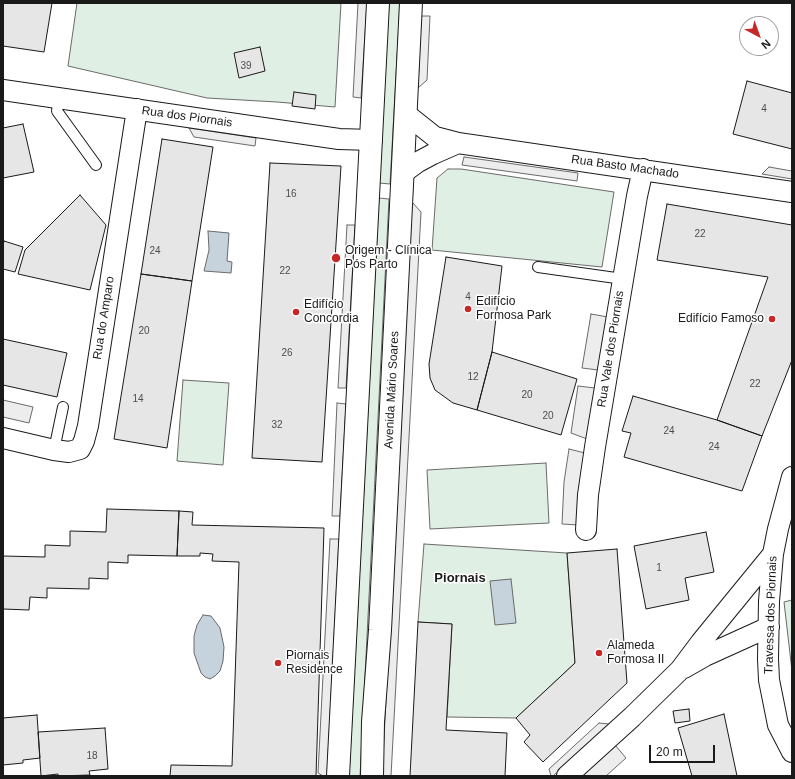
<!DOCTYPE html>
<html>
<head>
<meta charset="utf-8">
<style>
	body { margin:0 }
	#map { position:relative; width:795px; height:779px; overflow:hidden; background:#fff; font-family:Helvetica,sans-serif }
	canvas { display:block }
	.frame { position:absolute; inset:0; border:4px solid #1a1a1a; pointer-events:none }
	.north { position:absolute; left:739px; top:16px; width:40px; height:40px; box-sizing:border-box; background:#fff; border:1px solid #a3a3a3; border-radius:50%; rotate:139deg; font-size:11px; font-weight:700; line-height:16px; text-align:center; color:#1a1a1a }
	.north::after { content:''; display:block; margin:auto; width:14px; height:18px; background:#c62828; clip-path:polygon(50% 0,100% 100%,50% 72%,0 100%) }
	.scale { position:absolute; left:649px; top:745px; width:66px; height:18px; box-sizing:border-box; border:2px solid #1a1a1a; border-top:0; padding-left:5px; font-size:12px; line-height:14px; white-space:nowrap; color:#1a1a1a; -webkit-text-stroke:3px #fff; paint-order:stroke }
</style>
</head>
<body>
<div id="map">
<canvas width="795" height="779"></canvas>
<div class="frame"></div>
<div class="north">N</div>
<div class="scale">20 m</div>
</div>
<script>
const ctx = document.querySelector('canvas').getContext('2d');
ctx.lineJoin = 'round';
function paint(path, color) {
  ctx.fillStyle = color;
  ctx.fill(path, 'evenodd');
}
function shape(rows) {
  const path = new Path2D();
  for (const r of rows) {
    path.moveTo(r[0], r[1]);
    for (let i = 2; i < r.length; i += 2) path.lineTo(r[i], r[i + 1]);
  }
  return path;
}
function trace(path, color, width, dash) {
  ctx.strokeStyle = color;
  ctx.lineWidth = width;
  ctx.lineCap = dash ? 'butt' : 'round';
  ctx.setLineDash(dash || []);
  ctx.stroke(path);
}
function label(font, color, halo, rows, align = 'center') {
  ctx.font = font + ' Helvetica,sans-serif';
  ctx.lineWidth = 3;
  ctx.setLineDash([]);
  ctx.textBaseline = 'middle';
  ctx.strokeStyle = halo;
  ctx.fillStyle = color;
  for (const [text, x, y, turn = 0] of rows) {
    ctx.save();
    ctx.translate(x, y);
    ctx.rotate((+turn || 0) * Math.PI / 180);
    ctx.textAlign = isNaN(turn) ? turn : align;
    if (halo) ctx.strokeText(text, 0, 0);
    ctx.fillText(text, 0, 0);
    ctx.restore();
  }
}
const green = shape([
	[77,3,341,3,335,107,277,102,207,98,68,66,77,3],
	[389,3,400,3,390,184,379,183,389,3],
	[448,169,461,169,614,192,602,267,432,250,437,178,448,169],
	[379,198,389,199,360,776,349,776,379,198],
	[183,380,229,383,223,465,177,461,183,380],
	[546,463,549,523,430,529,427,470,546,463],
	[424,544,567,553,575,663,516,718,447,717,452,624,418,622,424,544],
	[792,600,792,671,784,602,792,600]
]);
const parking = shape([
	[358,3,367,3,361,98,353,97,358,3],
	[421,16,430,16,427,80,418,88,421,16],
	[189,128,256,138,255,146,194,137,189,128],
	[464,157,578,173,577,181,462,165,464,157],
	[769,167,792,171,792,179,762,174,769,167],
	[412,202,421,212,391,776,382,776,412,202],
	[347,225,355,225,346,388,338,388,347,225],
	[591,314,608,317,598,370,582,368,591,314],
	[578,386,595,388,587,439,571,433,578,386],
	[3,400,33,407,29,423,3,417,3,400],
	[337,403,346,404,340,516,332,516,337,403],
	[569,449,585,453,578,525,562,524,564,482,569,449],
	[330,539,339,539,327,776,323,776,318,773,330,539],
	[599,723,609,724,553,776,551,776,549,769,599,723],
	[615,745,626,758,606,776,582,776,615,745]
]);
const water = shape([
	[208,231,229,233,227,261,232,262,231,273,204,271,209,250,208,231],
	[511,579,516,623,495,625,490,581,511,579],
	[203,615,211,616,220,628,224,647,223,661,220,671,215,676,210,679,205,677,201,673,194,653,194,636,197,625,203,615]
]);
const building = shape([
	[3,3,52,3,44,52,3,46,3,3],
	[260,47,265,71,239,78,234,53,260,47],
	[747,81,792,93,792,149,733,134,747,81],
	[294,92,316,95,315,109,292,106,294,92],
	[23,124,34,172,3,178,3,128,23,124],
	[162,139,213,147,192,281,141,274,162,139],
	[270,163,341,166,322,462,252,458,270,163],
	[80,195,106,225,90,290,18,274,25,250,80,195],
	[667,204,792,225,792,360,762,436,717,420,768,277,657,260,667,204],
	[4,241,23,247,15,272,3,269,3,245,4,241],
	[446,257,502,266,492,352,477,410,453,403,435,390,430,378,429,364,446,257],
	[141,274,192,281,167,448,114,439,141,274],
	[3,339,67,353,57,397,3,385,3,339],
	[492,352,577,379,561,435,477,410,492,352],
	[633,396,717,420,762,436,742,491,624,457,631,433,622,431,633,396],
	[107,509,179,511,177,556,128,555,128,563,108,562,108,579,89,578,89,589,47,588,47,598,30,597,29,610,3,609,3,556,45,557,45,545,70,546,70,531,106,532,107,509],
	[179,511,193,512,192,525,324,528,316,776,170,776,171,765,232,766,239,562,212,561,213,554,200,553,200,556,177,556,179,511],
	[706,532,714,572,685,578,689,600,646,609,634,546,706,532],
	[617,549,627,683,543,762,524,742,530,735,516,718,575,663,567,553,617,549],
	[418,622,452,624,446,730,507,733,505,776,410,776,418,622],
	[689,709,690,721,675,723,673,711,689,709],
	[724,714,737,776,692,776,678,728,724,714],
	[37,715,40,758,23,760,23,763,3,765,3,718,37,715],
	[105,728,108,769,89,771,90,775,58,776,58,774,41,776,38,732,105,728]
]);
const service = shape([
	[59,98,57,111,96,165],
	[538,267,623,279],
	[54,450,63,407]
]);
const minor = shape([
	[3,90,339,139,372,140],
	[406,114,435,137,458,143,792,192],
	[403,173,418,162,433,154,458,143],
	[3,438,54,450,69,452,80,449,84,441,88,426,137,109],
	[792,477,778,529,773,554,769,601,768,659,769,680,778,725,792,752],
	[586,530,588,495,595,447,637,196,643,169],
	[684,668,705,656,769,627],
	[567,776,632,717,680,670,701,642,773,554]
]);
const secondary = shape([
	[338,776,378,3],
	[372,776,373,722,380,630,411,3]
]);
const markers = [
	[336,258,5,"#c62828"],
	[468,309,4,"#c62828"],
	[296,312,4,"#c62828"],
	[772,319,4,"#c62828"],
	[599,653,4,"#c62828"],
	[278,663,4,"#c62828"]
];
const numberNames = [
	["39",246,66],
	["4",764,109],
	["16",291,194],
	["22",700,234],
	["24",155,251],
	["22",285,271],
	["4",468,297],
	["20",144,331],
	["26",287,353],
	["12",473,377],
	["22",755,384],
	["20",527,395],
	["14",138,399],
	["20",548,416],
	["32",277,425],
	["24",669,431],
	["24",714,447],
	["1",659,568],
	["18",92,756]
];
const streetNames = [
	["Rua dos Piornais",187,117,8],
	["Rua Basto Machado",625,167,8],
	["Rua do Amparo",104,318,-81],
	["Rua Vale dos Piornais",611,349,-81],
	["Avenida Mário Soares",392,390,-87],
	["Travessa dos Piornais",771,615,-88]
];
const poiNames = [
	["Origem - Clínica",345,251],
	["Pós Parto",345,265],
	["Edifício",476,302],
	["Formosa Park",476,316],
	["Edifício",304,305],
	["Concordia",304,319],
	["Edifício Famoso",764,319,"right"],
	["Alameda",607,646],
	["Formosa II",607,660],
	["Piornais",286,656],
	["Residence",286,670]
];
const neighbourhoodNames = [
	["Piornais",460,578]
];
paint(green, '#e0efe3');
trace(green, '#6a6a6a', 1);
paint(parking, '#ededed');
trace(parking, '#6a6a6a', 1);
paint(water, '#c6d2dc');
trace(water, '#6a6a6a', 1);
paint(building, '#e6e6e6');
trace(building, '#1a1a1a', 1);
trace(service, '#1a1a1a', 12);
trace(minor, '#1a1a1a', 22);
trace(secondary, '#1a1a1a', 24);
trace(service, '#fff', 10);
trace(minor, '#fff', 20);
trace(secondary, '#fff', 22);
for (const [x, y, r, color] of markers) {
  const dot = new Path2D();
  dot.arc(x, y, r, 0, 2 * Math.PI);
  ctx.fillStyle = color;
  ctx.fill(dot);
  trace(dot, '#fff', 1.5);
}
label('10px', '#4d4d4d', null, numberNames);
label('12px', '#1a1a1a', '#fff', streetNames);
label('12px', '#1a1a1a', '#fff', poiNames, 'left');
label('bold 13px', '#1a1a1a', '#fff', neighbourhoodNames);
</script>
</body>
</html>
